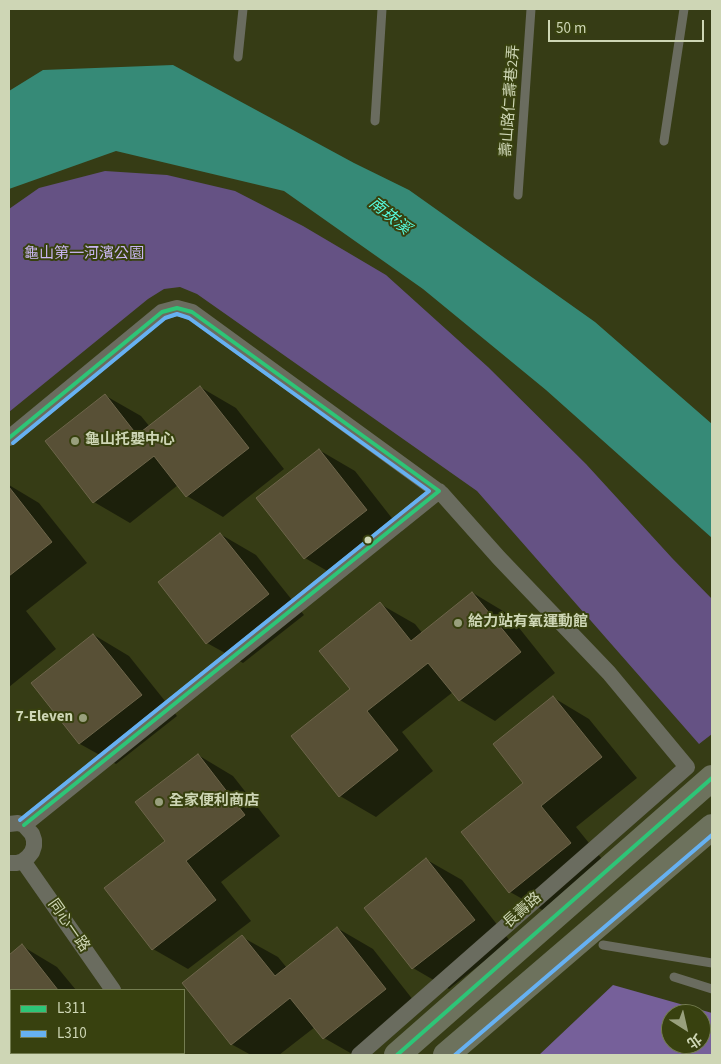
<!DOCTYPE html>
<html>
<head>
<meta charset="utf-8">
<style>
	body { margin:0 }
	#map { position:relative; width:721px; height:1064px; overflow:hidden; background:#363c15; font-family:"Source Sans 3","Noto Sans TC",sans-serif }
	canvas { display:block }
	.frame { position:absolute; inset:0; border:10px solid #ced6b5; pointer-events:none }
	.legend { position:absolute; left:10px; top:989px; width:175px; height:65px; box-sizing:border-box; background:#38410f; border:1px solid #747d51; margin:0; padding:6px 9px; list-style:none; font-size:15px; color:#ced6b5 }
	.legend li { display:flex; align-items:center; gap:10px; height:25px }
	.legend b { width:25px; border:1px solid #747d51 }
	.north { position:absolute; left:661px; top:1004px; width:50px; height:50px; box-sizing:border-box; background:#38410f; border:1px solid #747d51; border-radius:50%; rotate:145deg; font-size:14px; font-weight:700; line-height:20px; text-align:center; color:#ced6b5 }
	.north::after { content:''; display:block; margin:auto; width:18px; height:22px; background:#99a07d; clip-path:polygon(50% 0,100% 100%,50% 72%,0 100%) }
	.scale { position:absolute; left:548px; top:20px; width:156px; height:22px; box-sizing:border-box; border:2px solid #ced6b5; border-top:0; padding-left:6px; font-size:15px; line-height:18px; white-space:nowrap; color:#ced6b5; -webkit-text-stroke:4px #38410f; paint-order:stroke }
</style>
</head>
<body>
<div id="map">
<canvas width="721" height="1064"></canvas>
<div class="frame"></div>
<ul class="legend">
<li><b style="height:6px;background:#2dc577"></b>L311</li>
<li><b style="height:6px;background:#66b1f2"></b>L310</li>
</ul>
<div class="north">北</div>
<div class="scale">50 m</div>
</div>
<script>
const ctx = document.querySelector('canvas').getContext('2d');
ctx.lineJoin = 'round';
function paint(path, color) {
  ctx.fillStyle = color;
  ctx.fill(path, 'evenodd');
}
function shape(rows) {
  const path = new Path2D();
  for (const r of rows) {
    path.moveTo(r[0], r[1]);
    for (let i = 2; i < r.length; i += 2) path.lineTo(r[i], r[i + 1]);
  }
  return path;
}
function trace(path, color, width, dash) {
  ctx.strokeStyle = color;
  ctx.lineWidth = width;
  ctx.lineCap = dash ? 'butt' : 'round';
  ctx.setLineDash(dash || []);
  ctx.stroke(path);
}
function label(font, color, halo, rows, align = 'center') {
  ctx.font = font + ' "Source Sans 3","Noto Sans TC",sans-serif';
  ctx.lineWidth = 4;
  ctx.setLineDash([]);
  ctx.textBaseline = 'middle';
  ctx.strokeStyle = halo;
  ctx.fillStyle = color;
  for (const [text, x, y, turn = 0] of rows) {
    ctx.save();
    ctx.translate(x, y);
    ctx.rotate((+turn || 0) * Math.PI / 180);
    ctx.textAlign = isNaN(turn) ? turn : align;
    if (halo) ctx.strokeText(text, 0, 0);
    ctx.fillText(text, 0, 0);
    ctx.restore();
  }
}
const green = shape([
	[105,171,167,175,235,191,303,226,386,275,488,367,586,464,672,558,712,599,712,734,699,744,477,491,197,294,180,287,164,289,148,299,9,412,9,209,39,188]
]);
const forest = shape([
	[613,985,712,1013,712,1055,539,1055],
	[671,1014,701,1014,701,1044,671,1044]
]);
const water = shape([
	[173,65,354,163,409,190,595,322,712,424,712,538,546,390,423,289,284,191,116,151,9,189,9,91,43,70]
]);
const shadow = shape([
	[200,387,236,408,284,469,223,517,187,496,178,485,130,523,94,502,47,442,106,396,141,416,150,427],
	[319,450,355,471,402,531,341,579,305,558,257,498],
	[9,485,39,503,87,563,26,611,56,649,9,687],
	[220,534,256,555,304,615,243,663,207,643],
	[473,593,508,614,555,673,495,721,460,700,453,692,402,732,433,771,376,817,340,796,293,737,351,690,380,604,415,624,423,634],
	[94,635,129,656,177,716,116,764,80,744,32,683],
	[554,698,589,719,637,778,576,827,606,864,546,912,510,892],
	[198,755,233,776,280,836,221,882,251,921,188,969,153,949],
	[427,860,462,880,510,941,449,989,413,968],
	[337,928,373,949,421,1010,354,1055,324,1038,315,1027,279,1055,251,1055,231,1044,242,937,278,957,287,968],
	[22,946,57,967,76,990,11,990,11,1053,73,1053,70,1055,9,1055,9,956]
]);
const building = shape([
	[200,386,249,448,186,497,154,456,93,503,45,441,105,394,137,435,200,386],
	[319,449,367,510,304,559,256,498,319,449],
	[9,487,52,542,9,576,9,487],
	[220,533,269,594,206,644,158,582,220,533],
	[472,592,521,652,459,701,428,663,367,711,398,750,339,797,291,736,350,689,319,651,380,602,411,641,472,592],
	[93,634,142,695,79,744,31,683,93,634],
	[553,696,602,757,541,806,571,843,509,893,461,832,523,783,493,744,553,696],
	[198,754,245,815,186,861,216,900,152,950,104,888,165,841,135,802,198,754],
	[426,858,475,920,412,969,364,908,426,858],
	[337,927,386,989,323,1039,290,998,231,1045,182,983,242,935,275,976,337,927],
	[22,944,58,990,9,990,9,955,22,944]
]);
const lane = shape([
	[238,57,243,9],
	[375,121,382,9],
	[664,141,684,9],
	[518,195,531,9],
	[603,945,712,963],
	[674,977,712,989]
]);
const street = shape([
	[9,438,162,312,177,308,192,312,442,494,499,558,609,673,687,767,359,1055],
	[9,824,18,823,24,825,32,834,34,840,34,846,32,852,28,857,23,861,17,863,9,863],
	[24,825,439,491],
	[23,861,113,990],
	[157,1053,159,1055]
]);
const primary = shape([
	[397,1055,712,778],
	[446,1055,712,827]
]);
const bus1 = shape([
	[9,438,162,312,177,308,192,312,439,491,24,825],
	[397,1055,712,778]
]);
const bus2 = shape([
	[13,443,165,318,177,314,189,318,429,491,20,820],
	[455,1055,712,835]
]);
const markers = [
	[75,441,5,"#99a07d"],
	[368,540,4.5,"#ced6b5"],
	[458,623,5,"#99a07d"],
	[83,718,5,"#99a07d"],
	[159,802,5,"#99a07d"]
];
const streetNames = [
	["壽山路仁壽巷2弄",511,101,-86],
	["長壽路",523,911,-41],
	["同心一路",68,926,55]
];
const parkNames = [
	["龜山第一河濱公園",84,255]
];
const poiNames = [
	["龜山托嬰中心",85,441],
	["給力站有氧運動館",468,623],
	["7-Eleven",73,718,"right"],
	["全家便利商店",169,802]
];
const waterNames = [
	["南崁溪",389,217,39]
];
paint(green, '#655284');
paint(forest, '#76609a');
paint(water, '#368a77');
paint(shadow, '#0007');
paint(building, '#585036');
trace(building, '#6d654a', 1);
trace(lane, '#6a6c5f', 9);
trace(street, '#6a6c5f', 16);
trace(primary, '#6d725d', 26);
trace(bus1, '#2dc577', 4);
trace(bus2, '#66b1f2', 4);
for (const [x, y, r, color] of markers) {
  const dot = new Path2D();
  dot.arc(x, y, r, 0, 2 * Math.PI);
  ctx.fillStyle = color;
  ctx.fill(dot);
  trace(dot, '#38410f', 2);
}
label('15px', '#ced6b5', '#38410f', streetNames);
label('15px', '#c9b6f1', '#38410f', parkNames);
label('bold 15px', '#ced6b5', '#38410f', poiNames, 'left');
label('italic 16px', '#56fce0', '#38410f', waterNames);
</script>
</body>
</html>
